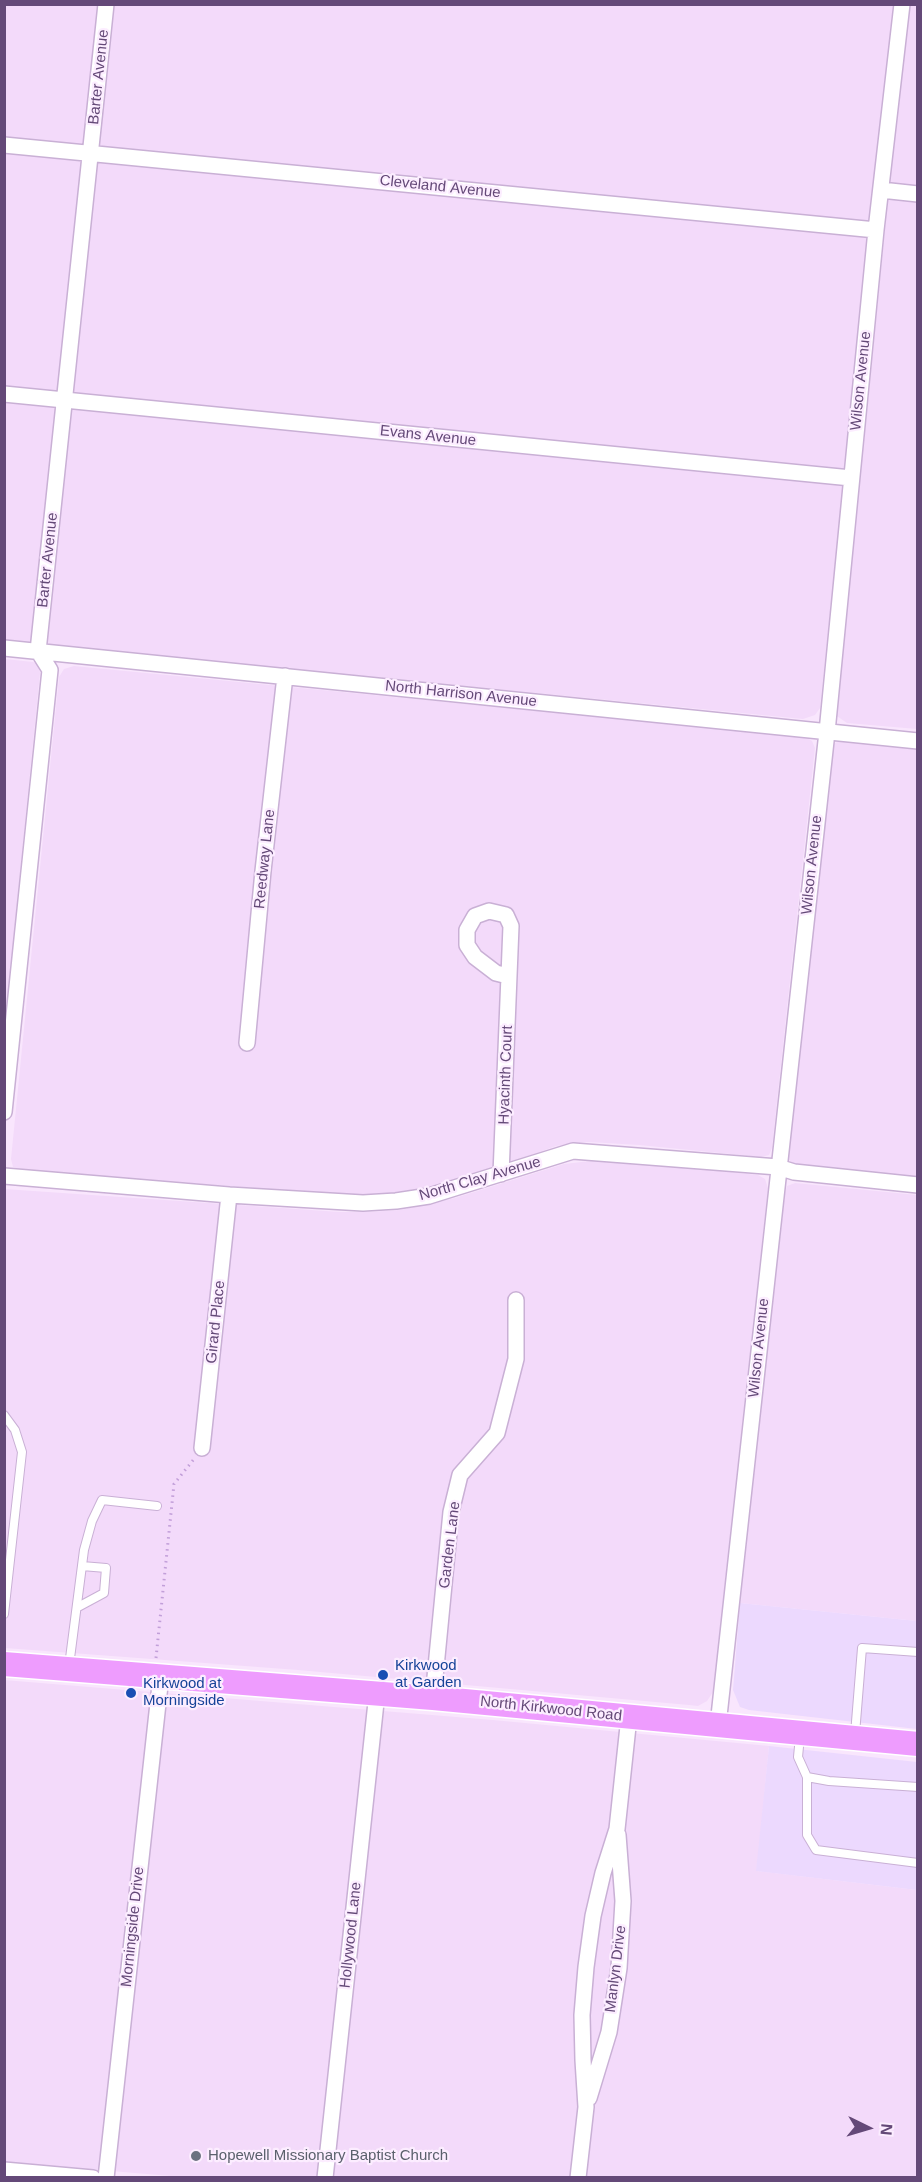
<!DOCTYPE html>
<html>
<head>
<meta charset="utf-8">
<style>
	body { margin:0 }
	#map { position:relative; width:922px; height:2182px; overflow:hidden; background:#f9e6fd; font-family:Arial,sans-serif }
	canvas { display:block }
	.frame { position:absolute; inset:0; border:6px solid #644978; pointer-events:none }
	.north { position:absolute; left:838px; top:2098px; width:60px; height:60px; -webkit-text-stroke:4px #fcedff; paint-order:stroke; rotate:95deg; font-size:16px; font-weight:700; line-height:24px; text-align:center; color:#644978 }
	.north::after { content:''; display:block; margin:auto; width:21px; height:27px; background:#644978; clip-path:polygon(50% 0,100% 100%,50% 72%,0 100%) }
</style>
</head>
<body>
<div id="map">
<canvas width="922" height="2182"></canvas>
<div class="frame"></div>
<div class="north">N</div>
</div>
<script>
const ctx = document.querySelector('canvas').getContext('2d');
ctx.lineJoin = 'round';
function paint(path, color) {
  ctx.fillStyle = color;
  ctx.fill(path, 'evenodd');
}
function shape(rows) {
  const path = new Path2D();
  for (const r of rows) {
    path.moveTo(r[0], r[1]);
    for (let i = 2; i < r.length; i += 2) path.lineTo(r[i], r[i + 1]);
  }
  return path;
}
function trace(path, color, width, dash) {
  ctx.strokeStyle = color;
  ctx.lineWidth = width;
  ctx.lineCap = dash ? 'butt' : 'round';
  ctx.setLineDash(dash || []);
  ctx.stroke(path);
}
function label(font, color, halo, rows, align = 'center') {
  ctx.font = font + ' Arial,sans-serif';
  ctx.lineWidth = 4.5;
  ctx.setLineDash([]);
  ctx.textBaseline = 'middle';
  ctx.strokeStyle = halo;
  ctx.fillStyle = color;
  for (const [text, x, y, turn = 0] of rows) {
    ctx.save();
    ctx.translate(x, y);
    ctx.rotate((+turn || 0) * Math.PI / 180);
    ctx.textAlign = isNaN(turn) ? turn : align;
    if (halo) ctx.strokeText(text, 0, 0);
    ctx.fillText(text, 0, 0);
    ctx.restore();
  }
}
const residential = shape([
	[4,5,893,5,820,708,815,715,803,719,5,641],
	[907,5,917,5,917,729,847,723,834,714,834,706,864,442],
	[5,659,33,662,39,665,40,673,5,1024],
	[74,666,806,737,812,741,815,748,772,1148,769,1155,761,1157,639,1145,589,1142,574,1143,556,1146,471,1177,439,1186,373,1195,345,1195,23,1170,13,1167,11,1159,59,677,64,669],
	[843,740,917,748,917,1177,794,1165,789,1160,787,1154,830,750,835,743],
	[599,1160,619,1160,758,1175,765,1179,768,1188,713,1692,707,1701,698,1706,689,1705,298,1670,5,1648,4,1189,340,1212,368,1212,400,1210,455,1198,564,1164],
	[795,1183,917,1195,917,1621,740,1603,785,1193,787,1186],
	[4,1680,493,1720,769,1746,757,1871,917,1890,917,2177,194,2178,5,2162]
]);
const commercial = shape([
	[740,1603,917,1621,917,1729,749,1710,740,1707,733,1690],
	[769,1746,917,1762,917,1890,756,1871]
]);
const path = shape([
	[156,1658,174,1484,194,1459]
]);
const service = shape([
	[4,1415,15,1430,22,1452,4,1614],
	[78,1607,104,1593,106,1568,82,1566],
	[69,1666,84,1550,92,1521,102,1500,157,1506],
	[855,1734,862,1648,918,1652],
	[800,1736,798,1757,807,1777,807,1835,816,1850,918,1863],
	[807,1777,829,1781,918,1787]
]);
const minor = shape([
	[4,145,876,230],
	[881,190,918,194],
	[4,394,851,478],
	[4,648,918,741],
	[247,1043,263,871,285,676],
	[4,1112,50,670,38,651,106,4],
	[501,1174,511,926,506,915,489,911,475,916,467,930,467,945,475,957,496,973,508,976],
	[4,1176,229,1195,363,1203,396,1201,429,1196,573,1151,778,1167,794,1172,918,1185],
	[202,1448,229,1195],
	[433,1698,451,1512,460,1475,497,1433,516,1359,516,1300],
	[718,1725,827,732,876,230,902,4],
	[589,2098,609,2032,619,1968,623,1901,618,1835],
	[4,2170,93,2178],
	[106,2178,161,1676],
	[325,2178,377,1693],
	[578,2178,586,2107,583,2060,582,2015,586,1967,593,1916,603,1873,617,1829,629,1717]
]);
const primary = shape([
	[4,1664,433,1698,918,1744]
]);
const markers = [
	[383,1675,6,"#1a4fb4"],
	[131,1693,6,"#1a4fb4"],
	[196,2156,6,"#6b7280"]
];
const streetNames = [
	["Barter Avenue",99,77,-84],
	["Cleveland Avenue",440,187,6],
	["Wilson Avenue",861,381,-84],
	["Evans Avenue",428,436,6],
	["Barter Avenue",48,560,-84],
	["North Harrison Avenue",461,694,6],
	["Reedway Lane",265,859,-84],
	["Wilson Avenue",812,865,-84],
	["Hyacinth Court",506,1075,-88],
	["North Clay Avenue",480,1179,-16],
	["Girard Place",216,1322,-84],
	["Wilson Avenue",759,1348,-84],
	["Garden Lane",450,1545,-83],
	["North Kirkwood Road",551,1709,6],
	["Morningside Drive",133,1927,-84],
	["Hollywood Lane",351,1935,-84],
	["Manlyn Drive",616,1969,-83]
];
const transitNames = [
	["Kirkwood",395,1666],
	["at Garden",395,1683],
	["Kirkwood at",143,1684],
	["Morningside",143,1701]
];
const worshipNames = [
	["Hopewell Missionary Baptist Church",208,2156]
];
paint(residential, '#f3dafa');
paint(commercial, '#ecd9fe');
trace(service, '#c9b0d5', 10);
trace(minor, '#c9b0d5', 18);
trace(primary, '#fff', 27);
trace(path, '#c29fd9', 3, [1.5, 4.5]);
trace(service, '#fff', 8);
trace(minor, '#fff', 15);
trace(primary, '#ee9cfe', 24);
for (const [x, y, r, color] of markers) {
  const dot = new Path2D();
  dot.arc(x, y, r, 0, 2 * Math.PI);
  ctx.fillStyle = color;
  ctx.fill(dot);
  trace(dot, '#fcedff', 2);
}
label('15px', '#644978', '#fcedff', streetNames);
label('15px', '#164399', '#fcedff', transitNames, 'left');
label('15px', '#5b616d', '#fcedff', worshipNames, 'left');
</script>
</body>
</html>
